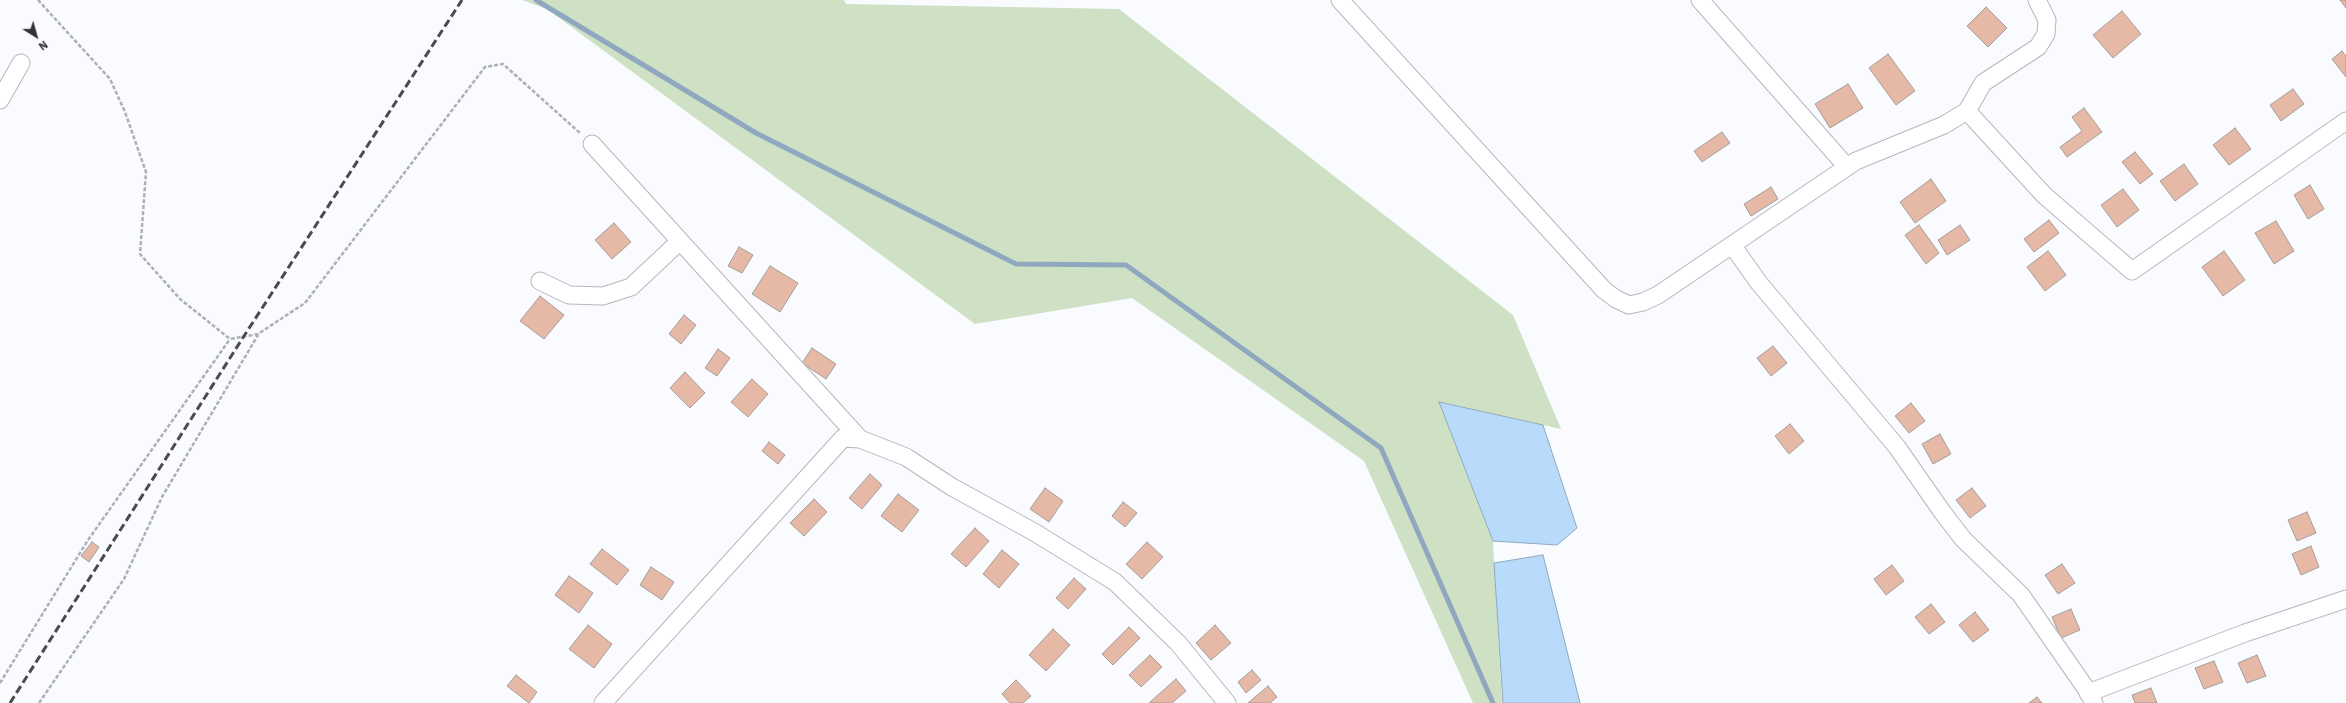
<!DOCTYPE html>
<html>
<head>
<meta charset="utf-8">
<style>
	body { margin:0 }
	#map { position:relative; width:2346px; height:703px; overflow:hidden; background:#f9fbff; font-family:"IBM Plex Sans",sans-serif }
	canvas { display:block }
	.north { position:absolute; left:16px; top:16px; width:40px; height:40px; -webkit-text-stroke:3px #fff; paint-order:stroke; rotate:143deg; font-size:11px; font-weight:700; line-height:16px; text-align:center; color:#303132 }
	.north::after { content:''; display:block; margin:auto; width:14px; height:18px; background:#303132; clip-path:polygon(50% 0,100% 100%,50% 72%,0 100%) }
</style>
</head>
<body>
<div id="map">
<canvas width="2346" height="703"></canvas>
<div class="north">N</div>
</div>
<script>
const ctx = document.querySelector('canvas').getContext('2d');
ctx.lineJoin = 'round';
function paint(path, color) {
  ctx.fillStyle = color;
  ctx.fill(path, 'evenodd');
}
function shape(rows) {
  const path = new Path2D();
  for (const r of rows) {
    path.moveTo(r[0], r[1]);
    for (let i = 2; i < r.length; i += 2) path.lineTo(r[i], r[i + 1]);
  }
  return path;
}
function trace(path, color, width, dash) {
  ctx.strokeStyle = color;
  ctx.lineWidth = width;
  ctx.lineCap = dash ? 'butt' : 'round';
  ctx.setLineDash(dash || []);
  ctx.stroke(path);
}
const green = shape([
	[522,0,844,0,846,4,1119,9,1513,315,1561,429,1439,402,1493,541,1502,703,1473,703,1364,461,1132,298,975,324,547,9]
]);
const water = shape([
	[1439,402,1543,425,1577,528,1557,545,1493,541,1439,402],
	[1543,555,1580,703,1503,703,1494,563,1543,555]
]);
const stream = shape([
	[536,0,756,133,1016,264,1126,265,1381,448,1493,703]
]);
const building = shape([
	[2340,0,2346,0,2346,8,2340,0],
	[1986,7,2007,28,1988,47,1967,26,1986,7],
	[2122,11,2141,34,2113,58,2093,35,2122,11],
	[2342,51,2346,56,2346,77,2332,59,2342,51],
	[1888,54,1915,91,1896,105,1869,68,1888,54],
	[1848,84,1863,108,1830,128,1815,104,1848,84],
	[2293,89,2304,104,2281,121,2270,105,2293,89],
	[2084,108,2102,132,2067,157,2060,147,2082,131,2072,117,2084,108],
	[2235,128,2251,149,2229,165,2213,145,2235,128],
	[1722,132,1730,143,1702,162,1694,151,1722,132],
	[2135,152,2153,174,2140,184,2122,162,2135,152],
	[2184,164,2198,184,2175,201,2160,181,2184,164],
	[1931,179,1946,201,1915,223,1900,202,1931,179],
	[2310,185,2324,209,2308,219,2294,195,2310,185],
	[1771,187,1778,199,1751,216,1744,204,1771,187],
	[2123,189,2139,210,2117,227,2101,205,2123,189],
	[2049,220,2059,233,2034,252,2024,239,2049,220],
	[2276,221,2294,251,2274,264,2255,233,2276,221],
	[614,223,631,242,612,259,595,240,614,223],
	[1919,225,1939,253,1926,264,1905,235,1919,225],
	[1960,225,1970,240,1947,255,1938,240,1960,225],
	[739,247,753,255,742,273,728,266,739,247],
	[2048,251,2066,275,2045,291,2027,267,2048,251],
	[2224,251,2245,280,2223,296,2202,267,2224,251],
	[770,266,798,283,780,312,752,294,770,266],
	[540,296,564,315,544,339,520,321,540,296],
	[684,315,696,325,681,344,669,334,684,315],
	[1773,346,1787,363,1771,376,1757,358,1773,346],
	[812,348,836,364,826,379,802,363,812,348],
	[718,349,730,358,717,376,705,368,718,349],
	[685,372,705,393,690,408,670,388,685,372],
	[752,379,768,394,748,417,731,402,752,379],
	[1911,403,1925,421,1909,433,1895,416,1911,403],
	[1790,424,1804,441,1789,454,1775,436,1790,424],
	[1940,434,1951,454,1933,464,1922,444,1940,434],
	[769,442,785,455,778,464,762,451,769,442],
	[870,474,882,485,862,509,849,498,870,474],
	[1045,488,1063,501,1049,522,1030,509,1045,488],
	[1972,488,1986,506,1970,518,1956,500,1972,488],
	[898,494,919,510,902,532,881,516,898,494],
	[814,499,827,512,804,536,790,523,814,499],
	[1123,502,1137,513,1125,527,1112,516,1123,502],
	[2307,512,2316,533,2297,541,2288,520,2307,512],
	[975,528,989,541,966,567,951,554,975,528],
	[92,542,99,547,89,562,81,556,92,542],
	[1147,542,1163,557,1142,579,1126,564,1147,542],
	[2311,546,2319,567,2301,575,2292,554,2311,546],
	[602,549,629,570,617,585,590,564,602,549],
	[1002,550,1019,564,999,588,983,574,1002,550],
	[2062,564,2075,583,2058,594,2045,575,2062,564],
	[1892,565,1904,581,1886,595,1874,579,1892,565],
	[651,567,674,582,662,600,640,585,651,567],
	[569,576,593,593,579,613,555,595,569,576],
	[1074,578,1086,589,1068,609,1056,598,1074,578],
	[1931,604,1945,622,1929,634,1915,617,1931,604],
	[2071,609,2080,630,2061,638,2052,617,2071,609],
	[1975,612,1989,630,1973,642,1959,625,1975,612],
	[588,625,612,644,594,668,569,649,588,625],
	[1215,625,1231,643,1211,660,1196,643,1215,625],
	[1129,627,1140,638,1113,665,1102,654,1129,627],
	[1053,629,1070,645,1046,671,1029,655,1053,629],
	[1150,655,1162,667,1141,687,1129,675,1150,655],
	[2257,655,2266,676,2247,683,2238,663,2257,655],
	[2214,661,2223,682,2204,689,2195,668,2214,661],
	[1252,670,1261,680,1246,693,1238,682,1252,670],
	[516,675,537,692,529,703,507,686,516,675],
	[1176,679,1186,691,1172,703,1149,703,1176,679],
	[1016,680,1031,696,1023,703,1010,703,1002,694,1016,680],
	[1268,686,1277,697,1270,703,1248,703,1268,686],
	[2151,688,2157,703,2135,703,2132,695,2151,688],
	[2037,697,2042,703,2029,703,2037,697]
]);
const path = shape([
	[38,0,110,79,125,112,146,172,140,254,180,299,230,339,258,334,305,303,485,67,503,64,580,133],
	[0,683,88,540,230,339],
	[39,703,124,579,162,497,258,335]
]);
const minor = shape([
	[1340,0,1604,290,1616,299,1629,305,1643,302,1658,295,1856,161,1944,125,1967,111,2044,195,2132,271,2346,121],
	[1700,0,1847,167],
	[0,100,21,63],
	[1967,111,1983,83,2038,47,2046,34,2047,20,2037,0],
	[592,144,860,439],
	[1732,245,1759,283,1897,447,1943,513,1963,539,2021,595,2087,690,2094,703],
	[540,281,569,295,603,296,631,287,680,241],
	[2088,693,2245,633,2346,599],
	[603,703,843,438,860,439,906,457,952,487,1034,532,1115,582,1178,643,1227,703]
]);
const rail = shape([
	[10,703,244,336,462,0]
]);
paint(green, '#cfe1c4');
paint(water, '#b8dbfb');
trace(water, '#8fa8bf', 1);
trace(stream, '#8fa8bf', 5);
paint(building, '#e6b9a6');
trace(building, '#a39e9c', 1);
trace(minor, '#b5b7bb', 19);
trace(path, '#aeb0b3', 2.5, [4, 2]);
trace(minor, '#fff', 17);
trace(rail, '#4a4b4c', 3, [8, 4]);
</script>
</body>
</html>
